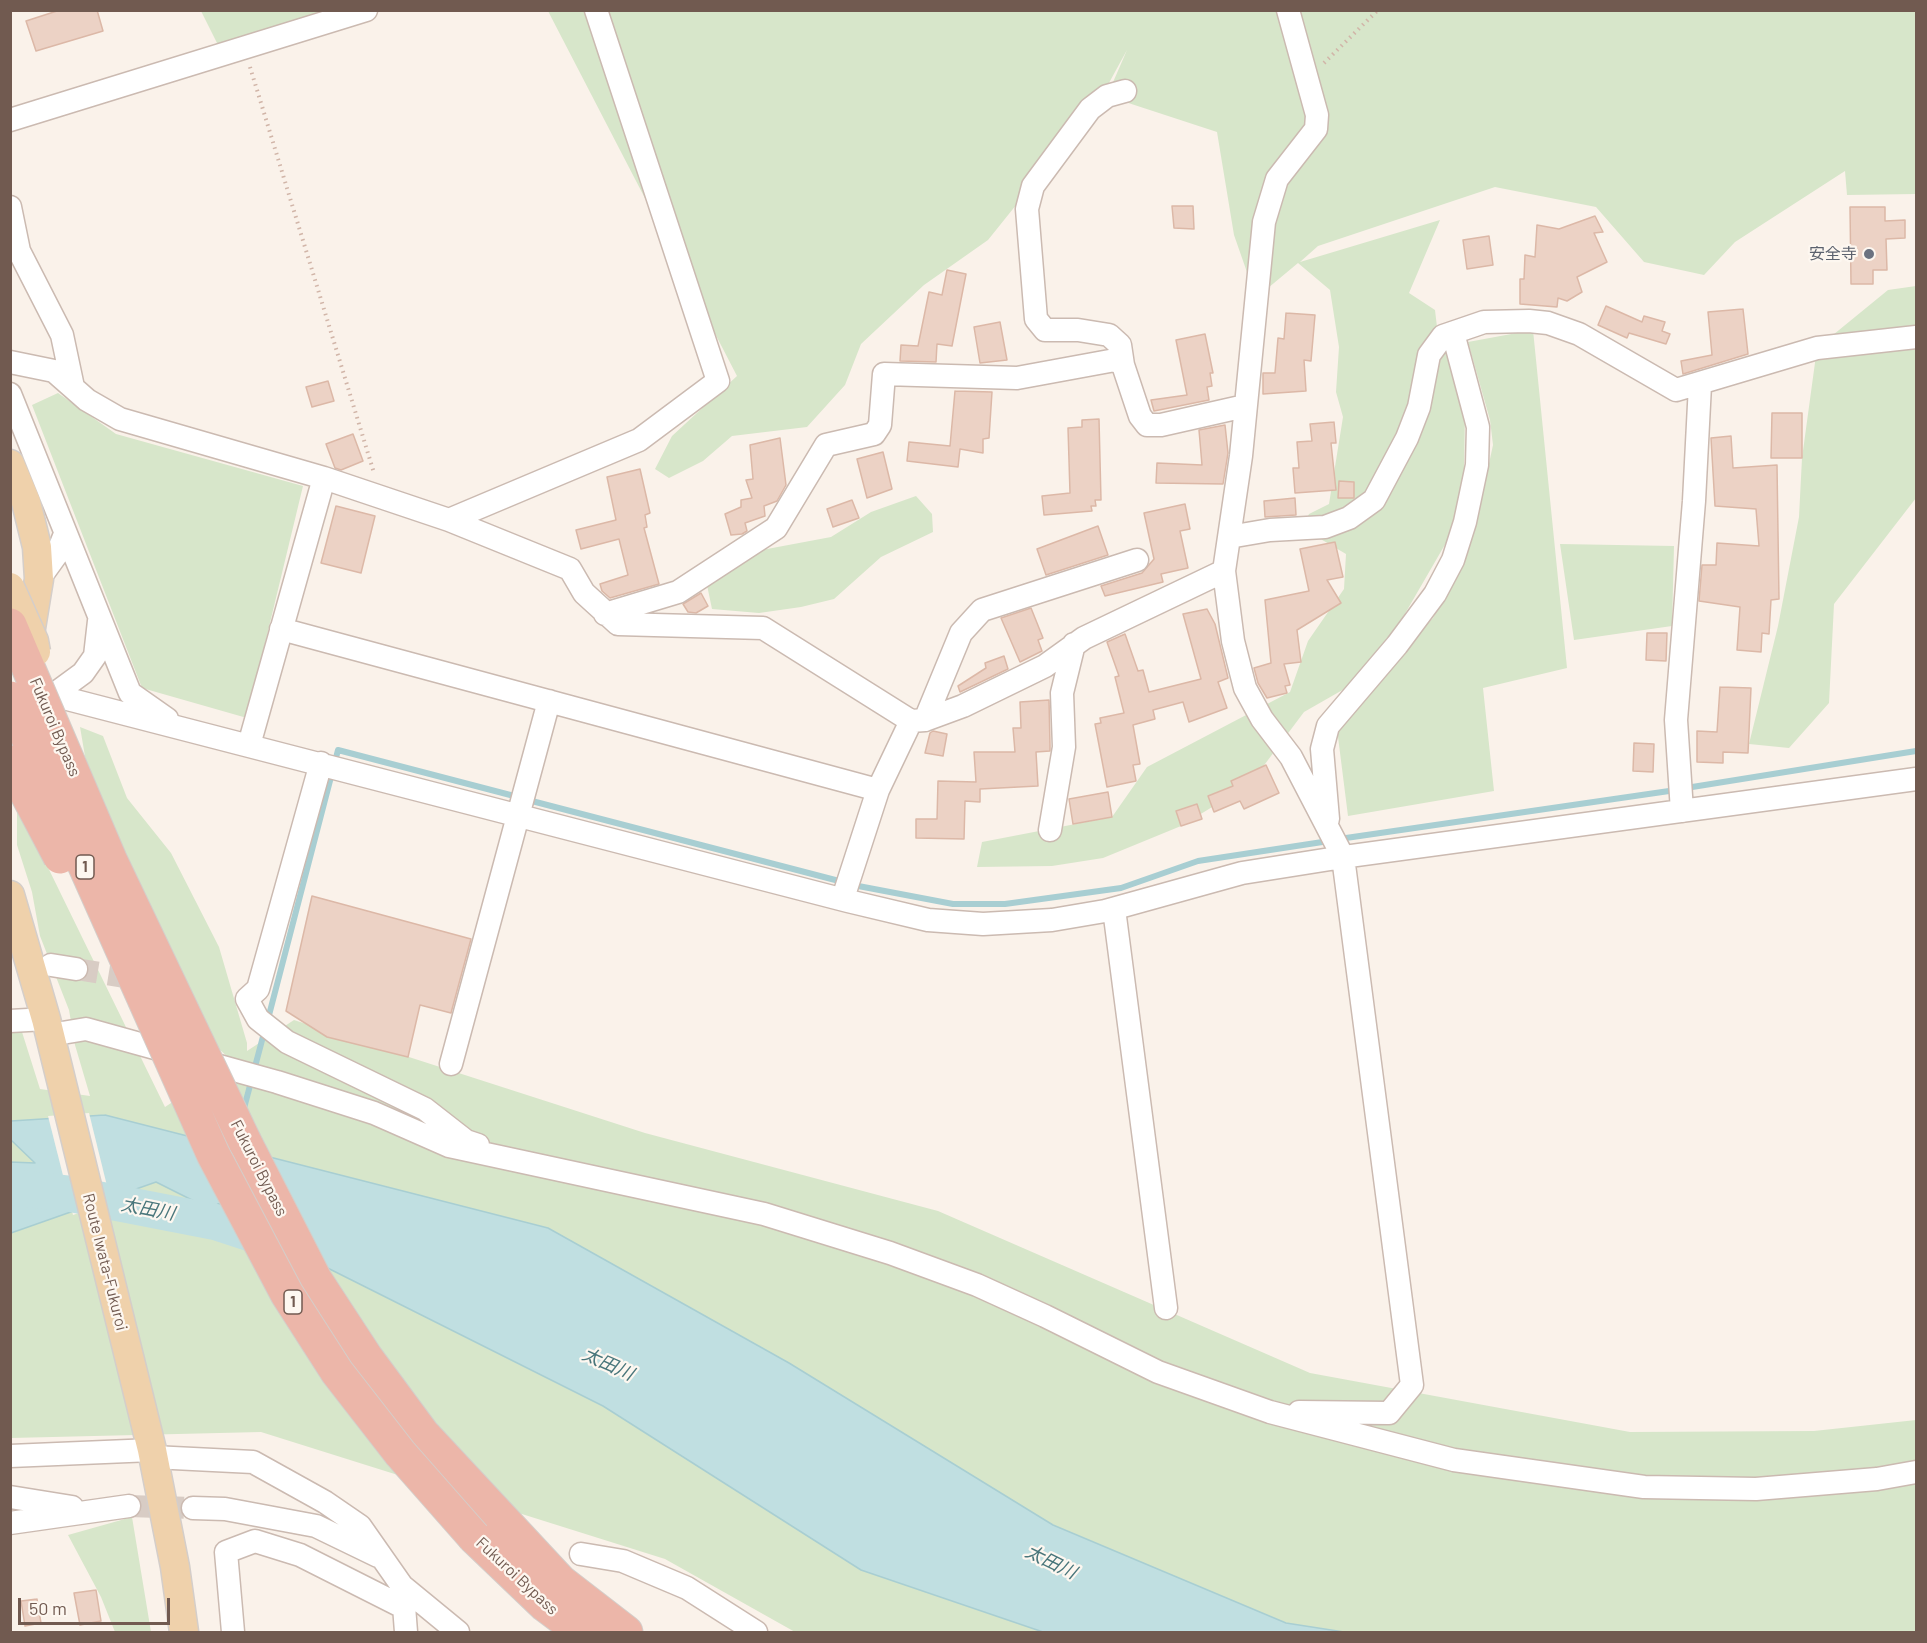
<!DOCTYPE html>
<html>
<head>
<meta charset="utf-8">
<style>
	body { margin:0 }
	#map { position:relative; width:1927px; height:1643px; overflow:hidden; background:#faf2ea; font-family:Barlow,sans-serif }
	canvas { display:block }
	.frame { position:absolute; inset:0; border:12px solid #715a50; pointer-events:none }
	.scale { position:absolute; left:18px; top:1598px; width:152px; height:27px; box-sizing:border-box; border:3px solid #715a50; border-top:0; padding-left:8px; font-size:18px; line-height:21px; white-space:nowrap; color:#715a50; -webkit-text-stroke:4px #fdf7f0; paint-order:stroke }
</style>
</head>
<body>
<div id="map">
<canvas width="1927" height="1643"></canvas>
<div class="frame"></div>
<div class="scale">50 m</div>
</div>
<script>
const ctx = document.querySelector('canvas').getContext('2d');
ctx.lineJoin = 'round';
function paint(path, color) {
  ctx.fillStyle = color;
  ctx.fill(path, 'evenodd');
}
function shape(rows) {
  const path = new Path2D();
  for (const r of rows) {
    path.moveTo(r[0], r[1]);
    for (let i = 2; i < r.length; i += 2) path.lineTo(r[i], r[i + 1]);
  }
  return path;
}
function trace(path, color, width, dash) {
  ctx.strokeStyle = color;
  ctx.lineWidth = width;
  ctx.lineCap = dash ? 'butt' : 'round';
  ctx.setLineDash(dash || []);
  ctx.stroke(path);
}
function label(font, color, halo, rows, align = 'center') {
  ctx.font = font + ' Barlow,"Noto Sans JP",sans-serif';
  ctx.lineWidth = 4.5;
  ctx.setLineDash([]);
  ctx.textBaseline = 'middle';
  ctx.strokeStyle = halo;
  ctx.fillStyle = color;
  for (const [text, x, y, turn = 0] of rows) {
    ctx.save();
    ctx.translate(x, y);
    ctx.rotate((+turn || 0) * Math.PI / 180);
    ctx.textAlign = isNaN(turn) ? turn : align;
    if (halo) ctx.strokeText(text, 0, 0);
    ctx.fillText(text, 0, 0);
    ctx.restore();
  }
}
const green = shape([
	[201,11,362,11,223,55],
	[548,11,1916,11,1916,194,1847,195,1845,171,1735,242,1704,275,1644,262,1596,207,1495,187,1318,246,1300,262,1440,220,1409,293,1435,310,1437,327,1465,412,1464,475,1454,529,1399,624,1346,688,1304,712,1250,784,1181,826,1103,858,1052,866,977,867,982,842,1112,817,1147,767,1290,692,1308,641,1344,589,1346,554,1302,528,1309,514,1329,504,1343,417,1336,392,1339,347,1330,290,1298,263,1256,298,1234,235,1217,132,1107,96,1127,50,1098,103,988,240,924,285,861,344,845,385,807,427,732,436,703,461,669,478,655,469,672,436,737,376],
	[1916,286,1916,498,1834,604,1829,703,1789,748,1749,744,1778,626,1799,517,1802,458,1817,348,1888,290],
	[1533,330,1567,668,1483,688,1494,791,1348,816,1337,729,1365,689,1433,618,1465,554,1485,482,1493,445,1490,420,1468,342],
	[58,393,116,434,303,486,247,718,142,688,32,405],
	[916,496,932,514,933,532,881,557,834,599,801,607,759,613,712,609,707,585,735,555,831,537,871,512],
	[1560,544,1674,546,1672,626,1574,640],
	[80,727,103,736,127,798,171,853,219,947,247,1043,247,1051,294,1020,645,1133,938,1211,1310,1373,1630,1432,1814,1431,1916,1420,1916,1632,795,1632,665,1559,261,1432,11,1438,11,1031,22,1032,40,1089,90,1096,75,1045,69,1010,40,936,32,892,17,845,17,804,165,1107,233,1062,217,1047,93,803],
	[132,1517,151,1632,115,1632,101,1597,68,1535]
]);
const water = shape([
	[105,1115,548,1228,789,1363,1053,1525,1286,1623,1344,1632,1043,1632,861,1570,603,1406,156,1182,11,1233,10,1162,35,1163,11,1140,11,1121,105,1115]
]);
const pier = shape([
	[89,1113,111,1202,73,1215,48,1116]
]);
const stream = shape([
	[1686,788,1916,751],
	[528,800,843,882],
	[1339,839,1676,790],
	[853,885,953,904,1005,904,1121,888,1198,861,1329,841],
	[268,1019,338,750,518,797],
	[243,1112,265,1029],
	[215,1222,219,1206]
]);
const river = shape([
	[10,1187,71,1194,215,1222,279,1243]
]);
const building = shape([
	[60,10,97,10,103,31,36,51,26,21,60,10],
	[1172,206,1193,206,1194,229,1174,228,1172,206],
	[1850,207,1885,207,1885,221,1905,220,1905,238,1886,239,1887,270,1873,270,1873,284,1851,284,1850,207],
	[1595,216,1603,232,1594,233,1607,262,1577,277,1582,292,1567,301,1558,298,1557,307,1520,304,1520,279,1524,279,1525,255,1535,257,1537,225,1559,229,1595,216],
	[1489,236,1493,265,1467,269,1463,240,1489,236],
	[947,270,966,274,952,346,937,344,936,362,900,361,901,345,918,346,929,292,942,295,947,270],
	[1606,306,1642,322,1644,316,1665,322,1662,331,1670,334,1666,344,1629,333,1627,338,1598,325,1606,306],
	[1743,309,1748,354,1683,374,1681,361,1712,355,1708,312,1743,309],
	[1286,313,1315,315,1311,361,1304,360,1306,391,1263,394,1263,373,1275,373,1278,338,1284,339,1286,313],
	[1000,322,1007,360,980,363,974,327,1000,322],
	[1205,334,1213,373,1210,373,1212,386,1207,387,1209,400,1154,411,1151,400,1187,395,1176,340,1205,334],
	[328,381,334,401,312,407,306,387,328,381],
	[955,391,992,392,989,438,983,439,983,453,960,449,958,467,907,461,909,442,950,446,955,391],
	[1772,413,1802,413,1802,458,1771,458,1772,413],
	[1099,419,1101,500,1095,500,1096,506,1091,506,1092,511,1044,515,1042,496,1070,493,1068,428,1082,427,1082,420,1099,419],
	[1334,422,1336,443,1331,443,1336,490,1295,493,1293,468,1299,468,1297,442,1312,441,1310,424,1334,422],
	[1225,425,1228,453,1223,484,1156,483,1157,463,1202,465,1199,430,1225,425],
	[353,434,363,461,341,470,335,468,326,444,353,434],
	[1731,436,1733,468,1777,465,1779,599,1771,600,1769,634,1762,633,1761,652,1737,650,1740,607,1699,601,1702,565,1716,565,1717,543,1759,546,1756,509,1715,506,1711,438,1731,436],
	[780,438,786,485,777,501,764,506,765,516,745,523,747,531,742,534,731,535,725,514,741,507,741,500,752,498,746,480,753,479,750,445,780,438],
	[883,452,892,489,867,498,857,459,883,452],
	[640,469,650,513,645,515,647,527,644,528,659,584,610,598,602,591,600,584,628,575,619,539,581,549,576,530,616,520,607,477,640,469],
	[1339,481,1354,482,1354,498,1338,498,1339,481],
	[1295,498,1296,515,1265,517,1264,501,1295,498],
	[852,500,859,518,833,527,827,509,852,500],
	[1185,504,1190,529,1180,531,1188,568,1161,574,1163,582,1105,596,1101,586,1142,573,1154,559,1144,513,1185,504],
	[336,506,375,516,361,573,321,563,336,506],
	[1098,526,1108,555,1046,575,1037,549,1098,526],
	[1335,542,1343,577,1327,580,1341,603,1297,630,1301,662,1284,664,1290,685,1285,686,1287,693,1267,698,1258,683,1254,668,1271,663,1265,600,1309,591,1300,549,1335,542],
	[701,593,708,606,696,613,688,612,683,604,701,593],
	[1031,608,1043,638,1038,640,1042,651,1020,662,1001,618,1031,608],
	[1207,609,1215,624,1228,678,1218,682,1227,708,1189,722,1183,702,1153,710,1155,719,1133,725,1140,764,1133,765,1136,781,1107,787,1095,724,1101,723,1100,718,1124,713,1115,677,1119,676,1107,642,1125,634,1138,671,1143,670,1149,692,1201,679,1183,614,1207,609],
	[1647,633,1667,633,1666,661,1646,660,1647,633],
	[1004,656,1008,669,960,692,958,686,986,668,985,663,1004,656],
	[1720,687,1751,688,1748,753,1723,752,1723,763,1697,762,1697,731,1717,732,1720,687],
	[1049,700,1050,746,1050,751,1036,752,1038,786,980,789,980,802,965,801,964,839,916,838,916,819,937,819,938,781,976,782,974,752,1015,752,1013,728,1021,728,1020,702,1049,700],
	[933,731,947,734,943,756,925,753,930,733,933,731],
	[1634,743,1654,744,1653,772,1633,771,1634,743],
	[1266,765,1279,793,1244,809,1240,801,1214,812,1208,796,1233,786,1231,781,1266,765],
	[1108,792,1112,817,1073,824,1069,799,1108,792],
	[1197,804,1202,819,1181,826,1176,811,1197,804],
	[312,896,471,939,451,1013,420,1005,408,1057,327,1037,286,1011,312,896],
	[96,1590,101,1621,80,1625,74,1593,96,1590],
	[37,1599,41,1623,25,1626,21,1601,37,1599]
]);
const minorTunnel = shape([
	[76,969,144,980],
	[129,1506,193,1508]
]);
const path = shape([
	[1324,63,1378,10],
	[250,67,374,473]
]);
const minor = shape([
	[1288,10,1317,115,1316,129,1277,179,1264,222,1241,456,1224,571,1233,641,1245,688,1262,719,1291,757,1343,857,1412,1385,1389,1413,1299,1412],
	[10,120,366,10],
	[10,207,19,251,62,335,73,387],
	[10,362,54,371,87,400,120,419,324,478,449,520,570,569,584,593,618,624,763,628,911,721,925,720,963,706,1045,666,1084,638,1224,571],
	[1123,365,1120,345,1109,335,1078,330,1045,330,1036,319,1027,209,1033,186,1090,109,1107,96,1125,91],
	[10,394,130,693,167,719],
	[449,520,639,440,718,381,596,10],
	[1229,537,1270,530,1325,527,1349,518,1374,500,1407,438,1419,407,1429,355,1443,336,1484,322,1529,321,1548,323,1579,334,1676,390,1817,348,1916,337],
	[39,579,57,554,65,534],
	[605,614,678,592,776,528,826,445,874,434,880,425,884,374,1017,378,1115,360,1123,365,1140,416,1147,425,1161,425,1245,406],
	[281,629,878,790],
	[29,689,848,901,928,920,983,924,1052,920,1105,911,1242,873,1343,857,1916,779],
	[53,695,83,673,95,656,99,621],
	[925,720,961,633,982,610,1137,560],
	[249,745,324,478],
	[321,763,258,989,247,999,258,1019,287,1042,425,1109,466,1141,478,1145],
	[1682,811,1676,720,1694,501,1700,385],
	[1328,819,1322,749,1328,726,1397,645,1435,594,1453,560,1465,522,1477,465,1478,427,1453,333],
	[1050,830,1064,747,1062,693,1074,644],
	[843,898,878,790,911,721],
	[1114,909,1166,1308],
	[51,965,76,969],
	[10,1021,46,1019],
	[50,1035,86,1029,277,1082,374,1113,449,1146,764,1214,890,1253,977,1285,1045,1316,1158,1372,1270,1412,1454,1460,1644,1487,1756,1489,1877,1479,1916,1472],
	[451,1064,549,701],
	[10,1456,152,1450],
	[153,1457,253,1462,325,1502,360,1526,402,1586,458,1632],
	[10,1497,72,1507],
	[193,1508,225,1509,316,1526,378,1556],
	[10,1523,129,1506],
	[581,1554,623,1561,687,1588,756,1632],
	[403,1593,406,1632],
	[233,1632,226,1552,255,1541,300,1555,403,1607]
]);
const major = shape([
	[10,464,26,502,37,547,39,579,31,628,23,644],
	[10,895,46,1019,152,1450,175,1567,184,1632]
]);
const highway = shape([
	[245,1142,315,1279,366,1357,423,1434,560,1581,626,1632],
	[474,1537,545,1605,581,1632]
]);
const majorBridge = shape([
	[10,587,34,641,36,652]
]);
const highwayBridge = shape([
	[10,625,110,859,245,1142],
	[10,698,213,1154,287,1294,337,1372,400,1453,474,1537],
	[10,762,60,857]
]);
const markers = [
	[1869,254,6,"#6b7280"]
];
const shields = [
	[85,867,18],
	[293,1302,18]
];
const shieldNames = [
	["1",85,867],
	["1",293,1302]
];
const worshipNames = [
	["安全寺",1857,254]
];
const streetNames = [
	["Fukuroi Bypass",55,727,67],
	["Fukuroi Bypass",259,1168,63],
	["Route Iwata-Fukuroi",105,1262,76],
	["Fukuroi Bypass",517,1576,43]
];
const waterNames = [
	["太田川",148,1209,11],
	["太田川",608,1364,24],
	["太田川",1051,1562,26]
];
paint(green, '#d7e6ca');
paint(water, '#c0dfe1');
trace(water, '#a8ced2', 1.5);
paint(pier, '#faf2ea');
trace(stream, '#a8ced2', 6);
trace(river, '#c0dfe1', 36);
paint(building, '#ecd2c5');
trace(building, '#dcb8a7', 1.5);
trace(minorTunnel, '#d8ccc4', 22, [22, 11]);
trace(minor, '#cbbab1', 25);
trace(major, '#d4ceca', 31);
trace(highway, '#d4ceca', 35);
trace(path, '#d1b5a8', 4, [1.5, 4.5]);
trace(minor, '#fff', 22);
trace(major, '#efd1ab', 28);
trace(highway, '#ecb6a9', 33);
trace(majorBridge, '#d4ceca', 31, []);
trace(highwayBridge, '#d4ceca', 35, []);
trace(majorBridge, '#efd1ab', 28);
trace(highwayBridge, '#ecb6a9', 33);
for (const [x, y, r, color] of markers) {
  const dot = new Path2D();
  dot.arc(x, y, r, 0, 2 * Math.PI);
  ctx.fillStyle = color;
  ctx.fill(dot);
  trace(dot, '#fdf7f0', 2);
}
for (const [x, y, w] of shields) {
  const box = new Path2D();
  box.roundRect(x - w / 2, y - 12, w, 24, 4.5);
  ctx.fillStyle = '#fdf7f0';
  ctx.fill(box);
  trace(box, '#715a50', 1.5);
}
label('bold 15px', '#715a50', null, shieldNames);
label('16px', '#5b616d', '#fdf7f0', worshipNames, 'right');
label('16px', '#715a50', '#fdf7f0', streetNames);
label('italic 18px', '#49767b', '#fdf7f0', waterNames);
</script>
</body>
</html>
